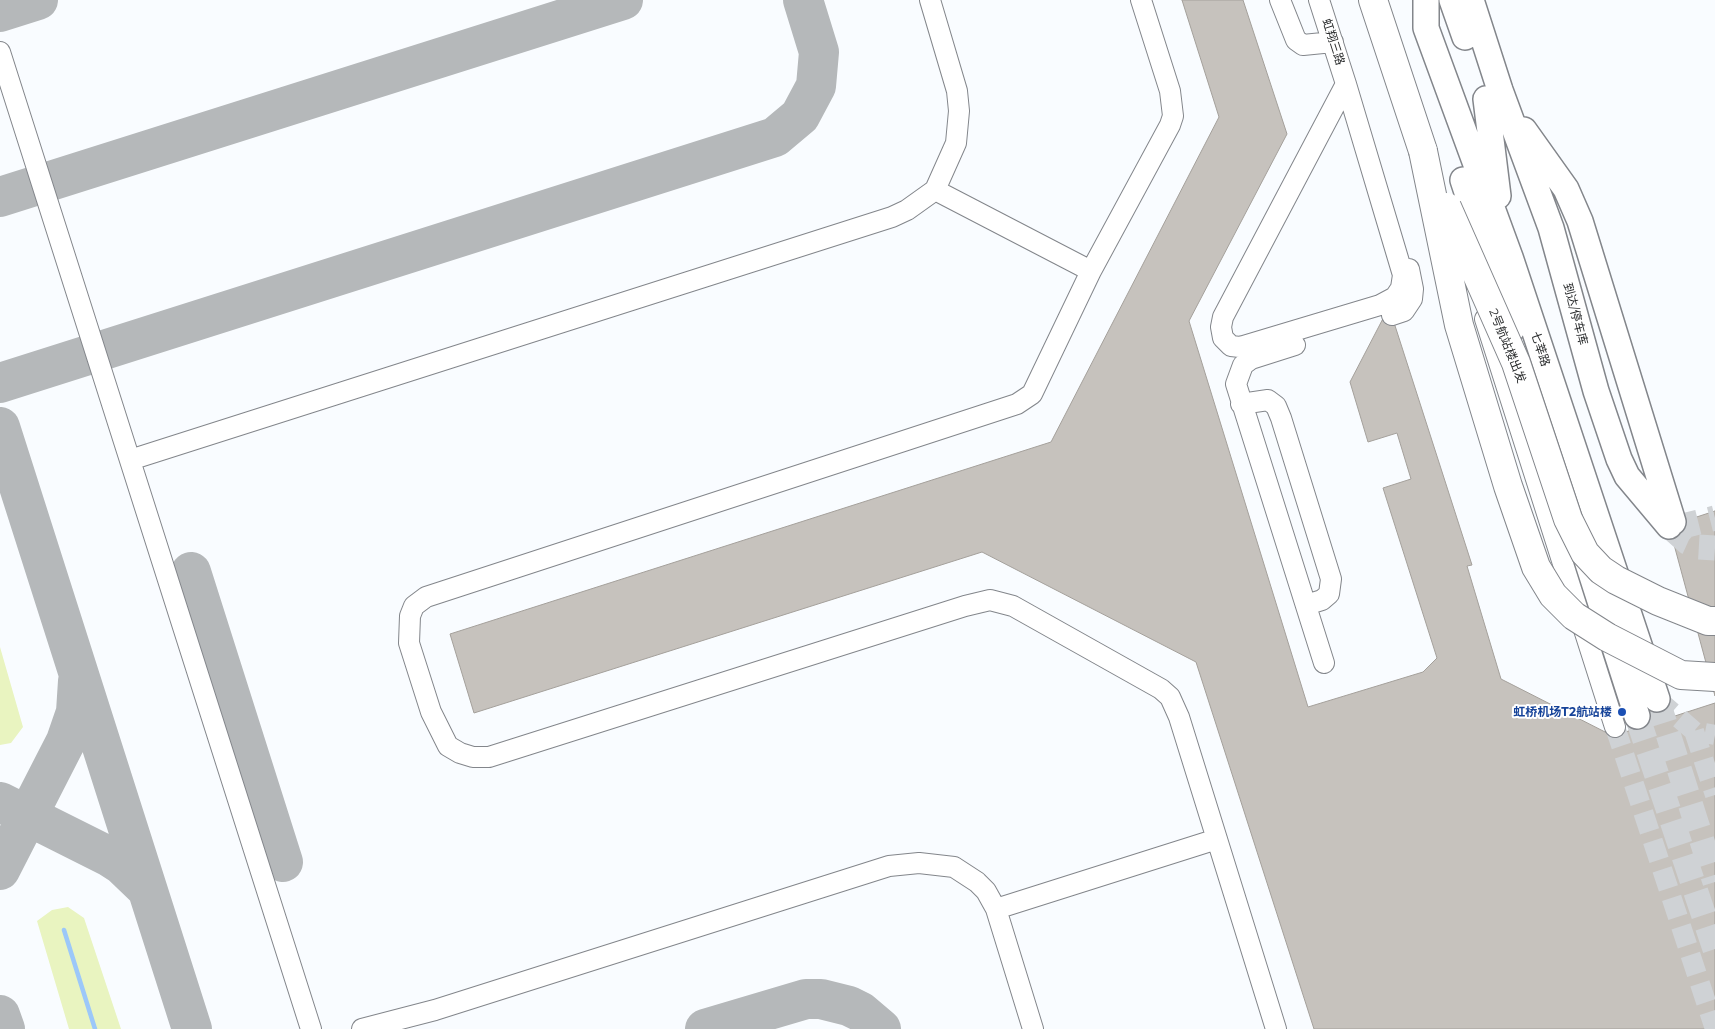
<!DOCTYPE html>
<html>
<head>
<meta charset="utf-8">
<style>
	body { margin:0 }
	canvas { display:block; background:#f9fcff }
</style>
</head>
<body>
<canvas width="1715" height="1029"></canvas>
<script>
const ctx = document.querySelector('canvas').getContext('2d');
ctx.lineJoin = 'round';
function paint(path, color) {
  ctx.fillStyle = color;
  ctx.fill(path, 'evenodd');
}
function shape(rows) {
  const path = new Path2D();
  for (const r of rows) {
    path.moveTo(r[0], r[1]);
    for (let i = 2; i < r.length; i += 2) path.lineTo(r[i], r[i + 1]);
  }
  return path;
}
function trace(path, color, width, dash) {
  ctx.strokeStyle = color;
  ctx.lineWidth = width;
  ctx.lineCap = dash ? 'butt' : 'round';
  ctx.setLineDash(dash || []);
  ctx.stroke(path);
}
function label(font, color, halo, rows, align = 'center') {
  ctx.font = font + ' Montserrat,"Noto Sans SC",sans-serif';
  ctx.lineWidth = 4;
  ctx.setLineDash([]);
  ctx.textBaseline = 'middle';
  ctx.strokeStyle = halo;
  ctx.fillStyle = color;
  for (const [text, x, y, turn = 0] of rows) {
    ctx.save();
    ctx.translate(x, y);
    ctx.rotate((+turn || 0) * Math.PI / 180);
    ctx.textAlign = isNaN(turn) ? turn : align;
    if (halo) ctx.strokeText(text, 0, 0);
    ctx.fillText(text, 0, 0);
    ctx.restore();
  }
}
const green = shape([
	[0,647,23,727,11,743,0,745],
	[68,907,84,918,121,1029,69,1029,37,921,52,910]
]);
const stream = shape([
	[64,930,95,1029]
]);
const taxiway = shape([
	[0,12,38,0],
	[0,197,623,0],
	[0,383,775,137,800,116,816,86,819,52,803,0],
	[0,427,192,1029],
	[191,572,283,862],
	[0,802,108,856,122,865,147,889],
	[0,870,66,741,76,712,78,681],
	[0,1015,5,1029],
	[705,1029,806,999,821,999,849,1006,861,1012,881,1029]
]);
const building = shape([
	[1182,0,1243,0,1287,134,1189,321,1308,707,1423,672,1437,658,1383,488,1411,479,1397,433,1368,442,1350,382,1389,307,1472,565,1467,566,1501,679,1613,736,1715,703,1715,1029,1314,1029,1196,662,982,552,474,713,450,634,1051,442,1219,117,1182,0],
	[1715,511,1715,696,1669,526,1715,511]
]);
const minorTunnel = shape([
	[1657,699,1694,731,1715,735],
	[1615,727,1715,1029],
	[1694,731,1715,795]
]);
const majorTunnel = shape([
	[1674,524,1683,526,1715,518],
	[1669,526,1687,542,1698,547,1715,548],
	[1657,699,1715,882],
	[1637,716,1715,949]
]);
const minor = shape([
	[1141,0,1170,91,1173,116,1170,125,1091,271,1032,394,1017,404,426,597,414,606,410,616,409,643,431,712,448,746,460,753,473,757,489,757,965,606,990,600,1013,606,1161,689,1170,697,1179,717,1276,1029],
	[1280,0,1296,40,1303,45,1333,42],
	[1319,0,1346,84,1403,275,1401,288,1395,297,1380,305,1240,347,1231,346,1223,338,1221,327,1223,317,1346,84],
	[0,52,311,1029],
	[935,190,1091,271],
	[1392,315,1404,311,1412,299,1413,289,1409,269],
	[1485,319,1615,727],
	[1295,345,1251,359,1243,365,1236,384,1324,663],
	[1241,404,1268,400,1276,406,1281,418,1331,579,1329,594,1322,600,1306,605],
	[130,460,892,217,907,210,935,190,956,143,959,111,957,91,930,0],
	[996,909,1217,839],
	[362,1029,435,1010,889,866,919,863,954,867,977,882,986,891,996,909,1033,1029]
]);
const major = shape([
	[1426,0,1426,28,1510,257,1657,699],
	[1452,0,1465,37],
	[1471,0,1500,90,1551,228,1596,391,1619,459,1627,476,1669,526],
	[1486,99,1498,196],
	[1524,130,1566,189,1580,221,1673,522],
	[1463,180,1512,329],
	[1583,548,1637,716]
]);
const highway = shape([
	[1373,0,1423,151]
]);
const highwayBridge = shape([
	[1423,151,1459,325,1508,486,1536,567,1553,595,1574,616,1607,637,1681,675,1715,677],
	[1447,207,1516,363,1568,519,1585,553,1601,570,1616,580,1658,601,1708,621,1715,621]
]);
const markers = [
	[1622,712,5,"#1a4fb4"]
];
const streetNames = [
	["虹翔三路",1333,42,72],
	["到达/停车库",1575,314,75],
	["2号航站楼出发",1507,346,68],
	["七莘路",1540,349,72]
];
const transitNames = [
	["虹桥机场T2航站楼",1612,712]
];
paint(green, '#e9f4c0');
trace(stream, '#9cc8f9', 4.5);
trace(taxiway, '#b5b8ba', 40);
paint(building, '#c6c2bd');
trace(building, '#a4a09b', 1);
trace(minorTunnel, '#cfd2d5', 20, [20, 10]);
trace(majorTunnel, '#cfd2d5', 25, [25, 12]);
trace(minor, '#83868b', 22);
trace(major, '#83868b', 28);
trace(highway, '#83868b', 30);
trace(minor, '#fff', 20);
trace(major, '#fff', 25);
trace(highway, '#fff', 28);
trace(highwayBridge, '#83868b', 30, []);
trace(highwayBridge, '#fff', 28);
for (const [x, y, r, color] of markers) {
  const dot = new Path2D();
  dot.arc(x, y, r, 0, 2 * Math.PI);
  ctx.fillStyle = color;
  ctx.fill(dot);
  trace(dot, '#fff', 2);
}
label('12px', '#292b2c', '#fff', streetNames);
label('bold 12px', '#164399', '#fff', transitNames, 'right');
</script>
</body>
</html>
